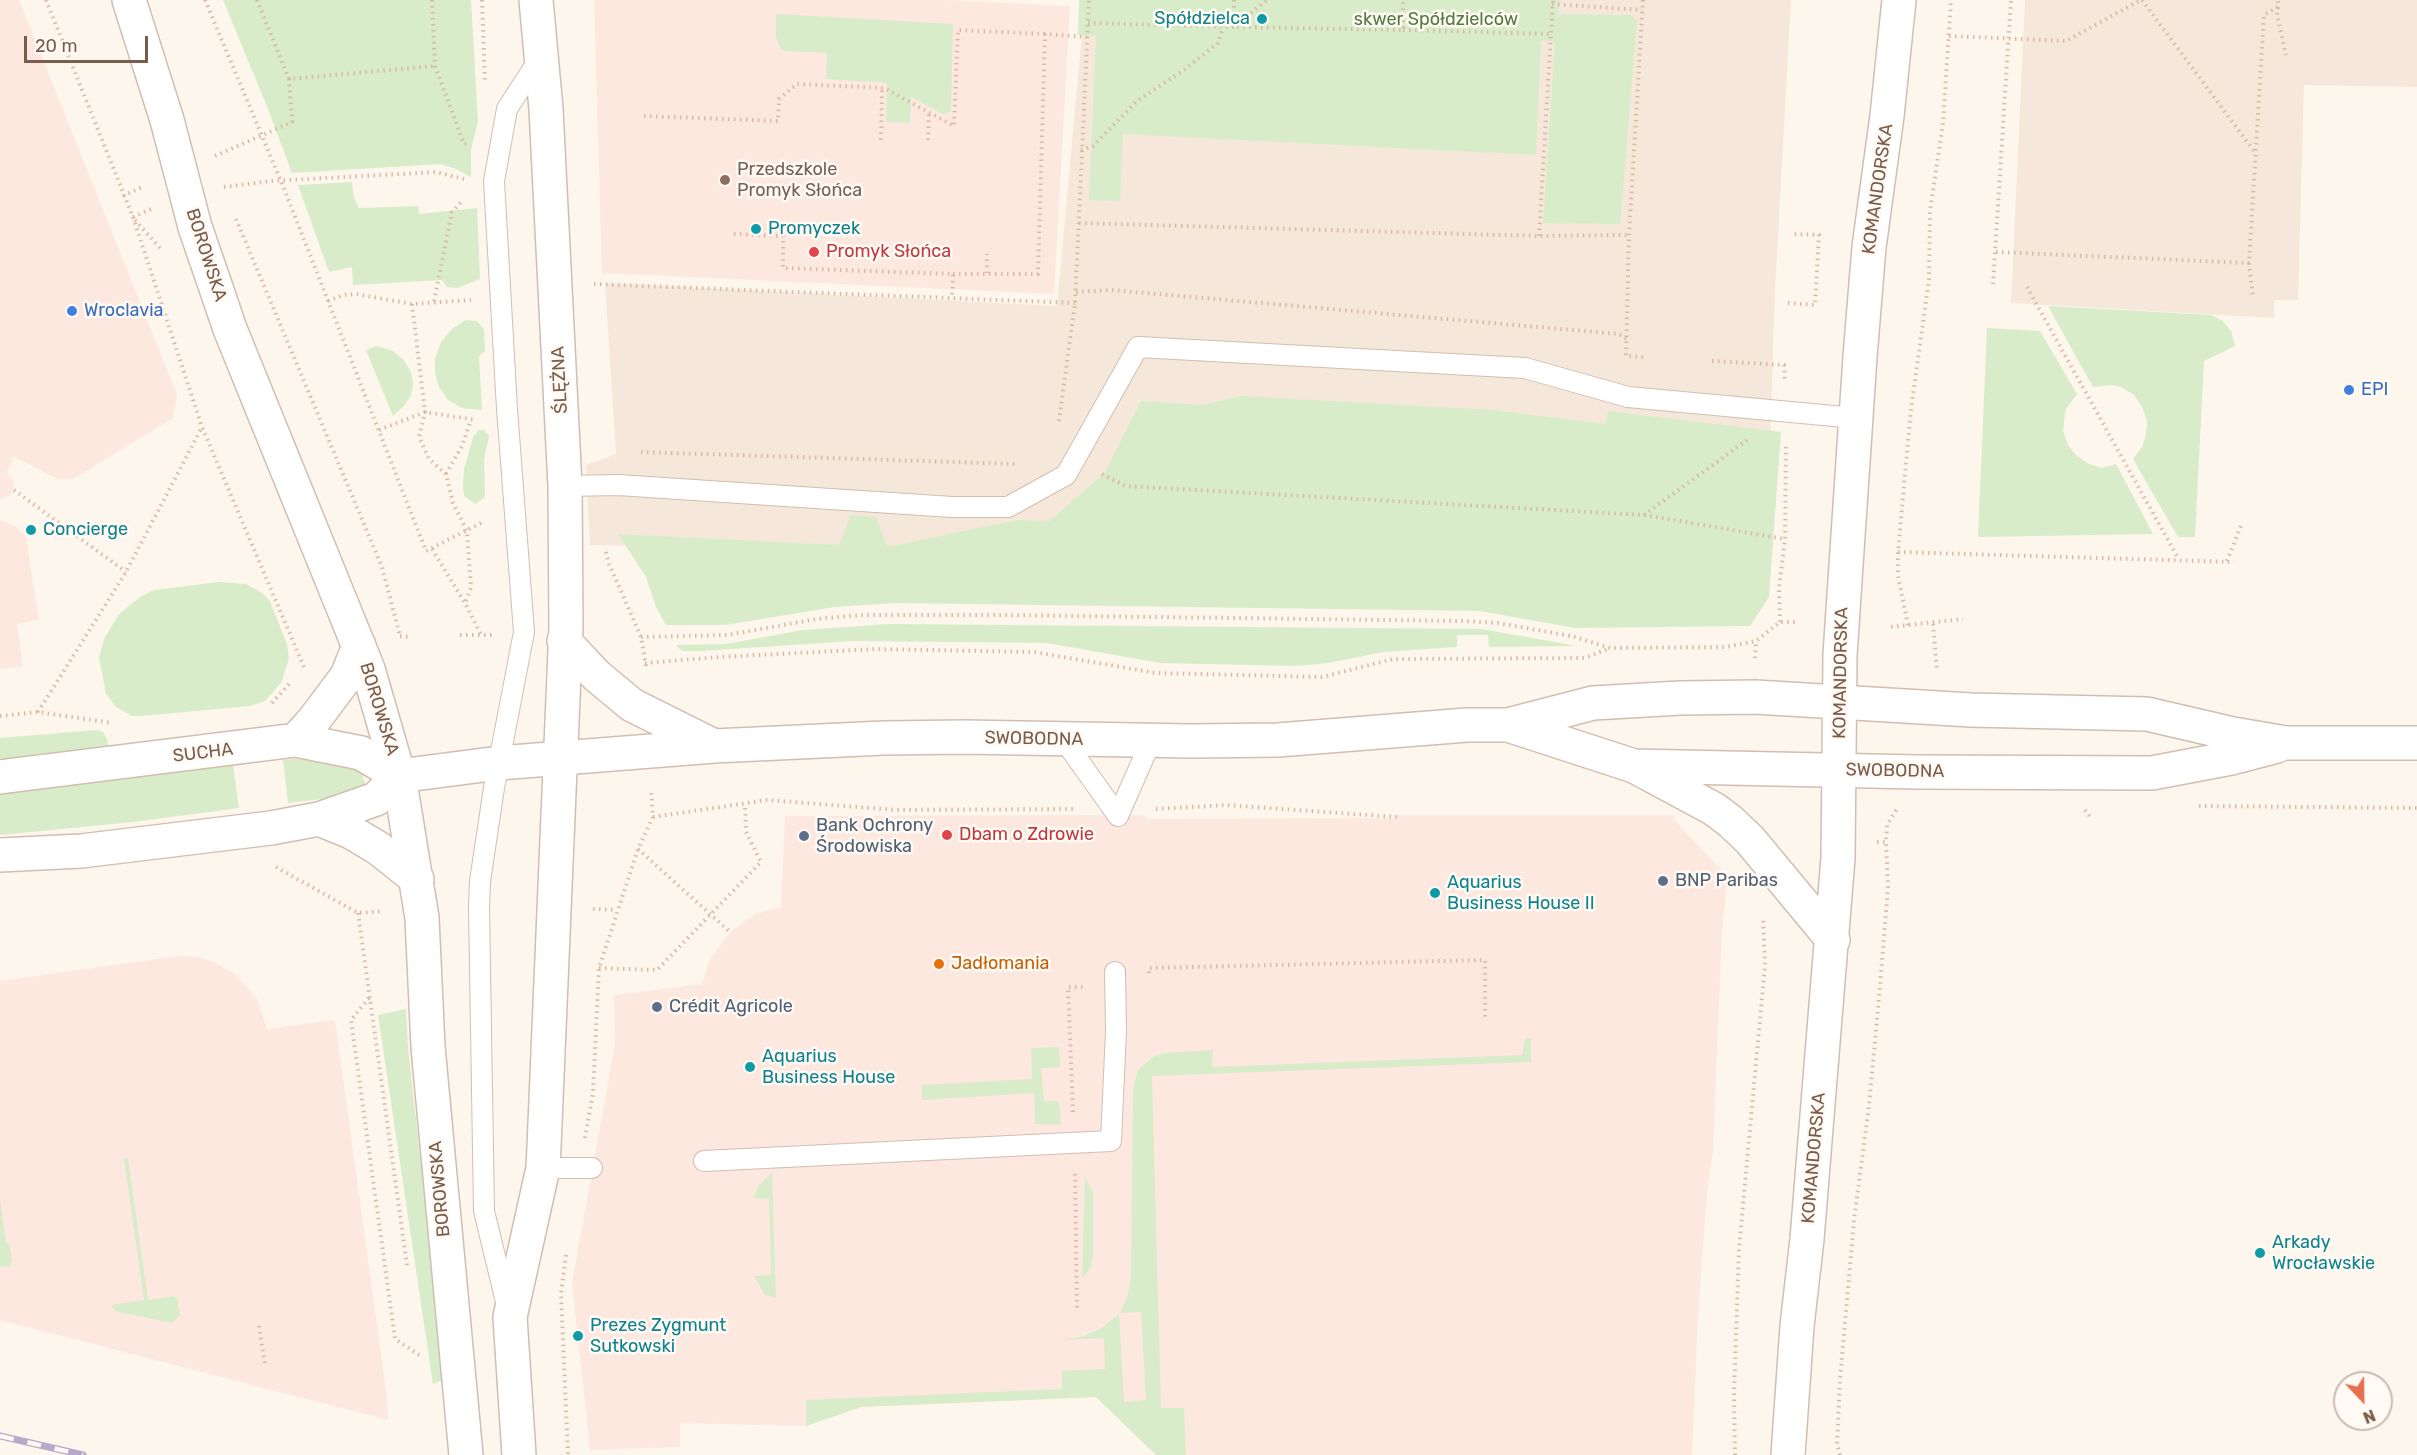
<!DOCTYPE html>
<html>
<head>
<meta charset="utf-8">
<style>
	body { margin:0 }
	#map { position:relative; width:2417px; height:1455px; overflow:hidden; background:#fdf6ec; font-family:Rubik,sans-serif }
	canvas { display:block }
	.north { position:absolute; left:2333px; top:1371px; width:60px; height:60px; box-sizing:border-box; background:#fffaf3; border:2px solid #cabbb1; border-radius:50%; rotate:158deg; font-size:16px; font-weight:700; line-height:24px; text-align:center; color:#7a5c4d }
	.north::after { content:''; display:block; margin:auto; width:21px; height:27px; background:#e76f51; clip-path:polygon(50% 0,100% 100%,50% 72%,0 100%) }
	.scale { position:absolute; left:24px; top:36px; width:124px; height:27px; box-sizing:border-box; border:3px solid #7a5c4d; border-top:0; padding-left:8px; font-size:18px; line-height:21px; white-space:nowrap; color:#7a5c4d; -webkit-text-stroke:4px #fffaf3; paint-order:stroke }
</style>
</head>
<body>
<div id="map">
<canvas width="2417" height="1455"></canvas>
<div class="north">N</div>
<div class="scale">20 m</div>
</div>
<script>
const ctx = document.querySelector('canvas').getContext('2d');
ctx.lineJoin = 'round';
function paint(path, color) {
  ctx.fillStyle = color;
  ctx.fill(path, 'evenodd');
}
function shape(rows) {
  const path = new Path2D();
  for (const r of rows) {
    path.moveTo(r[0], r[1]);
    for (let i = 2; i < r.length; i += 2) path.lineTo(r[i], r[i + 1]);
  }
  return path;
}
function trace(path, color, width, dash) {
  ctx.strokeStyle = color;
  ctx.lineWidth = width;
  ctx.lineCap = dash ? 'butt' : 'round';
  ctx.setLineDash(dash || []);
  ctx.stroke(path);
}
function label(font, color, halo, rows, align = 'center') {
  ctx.font = font + ' Rubik,sans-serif';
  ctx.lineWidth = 5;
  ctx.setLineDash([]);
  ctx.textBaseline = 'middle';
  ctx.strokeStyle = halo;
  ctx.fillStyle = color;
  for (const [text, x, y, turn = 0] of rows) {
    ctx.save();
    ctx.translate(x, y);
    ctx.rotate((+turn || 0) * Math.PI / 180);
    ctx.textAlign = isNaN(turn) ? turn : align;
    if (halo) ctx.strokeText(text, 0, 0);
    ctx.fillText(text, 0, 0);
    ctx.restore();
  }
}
const residential = shape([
	[1085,0,1791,0,1775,290,1766,568,590,545,586,465,616,454,605,283,1057,306],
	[2025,0,2417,0,2417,87,2304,85,2298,300,2274,300,2274,318,2011,303]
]);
const commercial = shape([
	[0,0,19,0,177,395,173,418,73,479,58,479,14,457,7,472,14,481,14,490,9,496,0,499],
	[594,0,945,0,1070,6,1054,294,602,273],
	[0,519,17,527,26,537,39,620,17,624,23,666,0,669],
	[1145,815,1147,819,1397,818,1397,815,1674,815,1674,819,1683,829,1724,873,1728,874,1722,930,1713,1151,1707,1192,1698,1316,1692,1455,1156,1455,1096,1397,861,1407,806,1426,680,1423,680,1447,590,1450,572,1283,615,1044,614,995,702,984,710,959,730,932,756,914,781,907,785,816],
	[179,956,199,957,218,964,236,975,257,999,267,1029,335,1020,387,1398,388,1420,0,1320,0,981]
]);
const green = shape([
	[223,0,471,0,478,122,471,150,471,177,456,169,440,164,292,173,268,109],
	[1079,0,1559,0,1559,17,1562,14,1631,15,1637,21,1620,224,1543,223,1555,41,1541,41,1536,155,1123,134,1120,201,1089,200,1096,36,1078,35],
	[776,14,953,24,951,110,948,113,942,114,911,97,910,123,886,122,887,83,826,79,827,53,785,51,781,49,776,37],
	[352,182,354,198,359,208,418,206,419,214,477,208,480,279,457,288,447,287,442,280,353,285,352,267,329,272,298,185],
	[2048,306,2211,315,2223,321,2231,331,2235,346,2204,361,2195,537,2178,537,2133,459,2142,447,2146,435,2147,421,2142,407,2134,395,2121,387,2112,385,2093,387],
	[466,320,477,321,484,329,485,351,479,356,482,410,462,408,448,400,439,387,435,374,435,359,441,342,452,329],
	[1987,328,2040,331,2077,394,2066,409,2065,414,2063,430,2068,445,2076,455,2089,464,2102,468,2116,464,2153,534,1978,537],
	[376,346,391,350,403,359,411,372,413,384,411,395,405,405,393,416,366,350],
	[1241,396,1492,410,1606,424,1608,411,1781,432,1769,597,1750,626,1575,628,1480,611,895,603,835,607,725,625,666,625,656,607,646,577,618,534,839,545,851,515,876,517,887,547,1018,520,1049,521,1104,474,1141,401,1201,405],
	[479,430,484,430,489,436,484,460,485,495,484,498,475,504,464,496,463,485,464,469,473,437],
	[219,582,246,584,262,593,270,601,287,644,289,658,282,681,276,689,265,701,250,706,141,716,132,716,116,707,106,694,99,657,105,637,119,614,140,597,154,590],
	[889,624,1482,629,1577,646,1489,647,1488,635,1457,635,1457,647,1384,652,1328,663,1295,666,1160,663,1047,643,852,641,701,651,682,651,676,645,726,644,803,630],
	[97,730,103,732,107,739,109,748,0,760,0,738],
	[328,756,359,764,367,789,362,794,288,803,283,760],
	[233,765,239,808,133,822,0,835,0,793],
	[406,1009,408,1048,445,1379,433,1384,378,1015],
	[1531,1038,1531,1062,1152,1076,1161,1408,1184,1408,1186,1455,1156,1455,1096,1397,861,1407,806,1426,806,1400,1062,1389,1062,1371,1105,1369,1104,1338,1061,1340,1084,1336,1100,1329,1119,1314,1127,1298,1131,1276,1133,1089,1138,1070,1153,1057,1164,1053,1213,1050,1212,1067,1522,1055,1525,1039],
	[1141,1312,1146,1400,1124,1402,1119,1313],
	[1059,1047,1060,1067,1041,1068,1044,1101,1059,1101,1061,1125,1035,1124,1034,1093,922,1100,922,1085,1032,1079,1031,1048],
	[128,1158,148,1300,174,1296,177,1299,180,1315,172,1323,115,1311,113,1308,112,1305,144,1300,124,1159],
	[772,1173,776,1298,765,1295,754,1276,771,1275,769,1199,754,1198,758,1186],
	[1085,1176,1093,1192,1093,1256,1091,1267,1082,1279],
	[0,1200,6,1243,9,1243,12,1260,10,1266,0,1267]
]);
const path = shape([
	[46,0,133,217,202,427,304,667],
	[205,0,283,186,426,551,485,521],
	[257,0,289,79],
	[432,0,435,66,464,144,470,144],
	[482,0,485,83],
	[1234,0,1234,27,1403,30,1403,0],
	[1643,0,1629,235,1626,356,1644,357],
	[2142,0,2254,151],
	[1552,4,1642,10],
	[2278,7,2277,15,2286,55],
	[1088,23,1234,27,1267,0],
	[1403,30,1551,34],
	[1949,36,2066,41,2141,0],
	[644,116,778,121,779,99,797,84,884,88,954,126,958,30,1045,34],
	[881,140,882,88],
	[928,140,929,112],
	[1081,150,1093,146,1137,101,1184,70,1218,43,1223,28],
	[215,156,292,122,289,79,435,66],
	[224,187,272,181,436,172,464,179],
	[123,196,144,186],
	[133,217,151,209],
	[236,219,382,567,400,636],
	[135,220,160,248],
	[1079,223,1539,236,1629,235],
	[734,234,783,236,783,268,953,274,952,297],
	[1539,236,1553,0],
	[1996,252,2249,263,2264,15,2278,7,2278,0],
	[2249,263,2253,298],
	[987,273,987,254],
	[953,274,1038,274,1045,34,1087,37],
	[594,284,1075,303],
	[1993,284,2011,0],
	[2027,287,2178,558],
	[1076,292,1111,290,1619,334,1627,339],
	[328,301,343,295,356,294,412,304,471,300],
	[434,301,452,212,463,200],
	[1788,303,1815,305,1819,235,1791,234],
	[412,304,425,412,419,437,429,459,446,474,453,503,467,531,471,588,465,603],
	[1712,361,1784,365,1785,380],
	[1059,421,1075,303,1089,0],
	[379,430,425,412,476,420],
	[641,452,1017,464],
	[446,474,462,446,471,420],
	[1102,474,1125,486,1644,515,1785,539],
	[14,490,126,572],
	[1644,515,1747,440],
	[432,549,465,603,481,635],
	[606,552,609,564,641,637,646,666],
	[1898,552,2234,562],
	[2227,561,2242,523],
	[1780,622,1779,588,1785,539,1786,444],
	[1933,624,1937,671],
	[1908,625,1898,576,1898,552,1911,409,1929,280,1930,211,1943,123,1951,0],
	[1891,627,1963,619],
	[460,635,492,635],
	[400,636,411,637],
	[641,637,727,635,817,619,861,615,1001,615,1463,621,1498,623,1571,636,1610,648,1726,647,1756,641,1780,622,1795,622],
	[1755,658,1756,642],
	[645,663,719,657,876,649,1034,652,1156,673,1322,677,1393,659,1585,658,1610,648],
	[272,703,289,684],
	[38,712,126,572,202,427],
	[0,716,38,712,112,723],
	[2199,806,2417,808],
	[1156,809,1225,805,1397,817],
	[2085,810,2091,818],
	[653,817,767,800,897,810,1074,809],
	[1877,842,1886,842,1887,825,1897,809],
	[638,849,730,932],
	[276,867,358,913,383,911],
	[593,909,617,910],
	[358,913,407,1265],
	[599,968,657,970,761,862,746,832,745,805],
	[1149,973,1149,968,1485,960,1485,1018],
	[369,998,351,1020,395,1339,419,1355],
	[1073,1112,1068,987,1086,987],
	[585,1138,593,1093,599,968,638,849,653,817,651,790],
	[1075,1174,1077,1310],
	[566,1255,561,1294,568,1455],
	[259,1326,265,1365],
	[1735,1455,1734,1393,1739,1249,1765,965,1763,917],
	[1840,1455,1837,1444,1840,1380,1854,1220,1869,1106,1880,986,1888,887,1886,842]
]);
const service = shape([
	[565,486,618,485,952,507,1008,507,1066,475,1138,347,1525,368,1628,397,1856,418],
	[1064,740,1118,816,1151,741],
	[704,1161,1111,1141,1116,1031,1115,972],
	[543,1168,592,1168],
	[507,1306,484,1211,479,907,480,881,494,788,524,632,507,409,494,181,507,109,540,58]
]);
const minor = shape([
	[296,740,314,720,347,676,359,646],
	[1634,766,1714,809,1730,821,1750,840,1833,940],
	[0,777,296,740,361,753,399,776,376,799,319,819,271,828,81,851,0,855],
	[319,819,351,832,378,848,417,879],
	[1788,1455,1797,1326,1807,1239,1838,858,1840,655,1860,357,1869,247,1887,116,1899,0]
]);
const tertiary = shape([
	[129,0,167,120,195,227,214,282,230,329,368,669,399,776,422,918,428,1047,466,1455],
	[564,641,597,676,632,705,714,746],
	[1508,725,1634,766,1918,772,2152,773,2231,758,2277,746],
	[399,776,499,763,714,746,884,738,964,737,1190,741,1278,740,1467,725,1508,725,1593,703,1680,698,1755,697,1971,710,2147,714,2233,734,2286,743,2417,743],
	[519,1455,510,1317,543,1168,544,1147,566,627,565,486,546,109,536,0]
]);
const rail = shape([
	[0,1436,83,1455]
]);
const markers = [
	[1262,19,6,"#0f9aa8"],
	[725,180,6,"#8d6e63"],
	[756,229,6,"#0f9aa8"],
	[814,252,6,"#e0444e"],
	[72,311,6,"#3f7fe0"],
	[2349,390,6,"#3f7fe0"],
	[31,530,6,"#0f9aa8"],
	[947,835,6,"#e0444e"],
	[804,836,6,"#5c6f8a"],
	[1663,881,6,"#5c6f8a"],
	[1435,893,6,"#0f9aa8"],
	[939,964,6,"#e8710a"],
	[657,1007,6,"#5c6f8a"],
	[750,1067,6,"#0f9aa8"],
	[2260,1253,6,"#0f9aa8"],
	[578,1336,6,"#0f9aa8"]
];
const cultureNames = [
	["Spółdzielca",1250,19,"right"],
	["Promyczek",768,229],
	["Concierge",43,530],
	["Aquarius",1447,883],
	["Business House II",1447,904],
	["Aquarius",762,1057],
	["Business House",762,1078],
	["Arkady",2272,1243],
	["Wrocławskie",2272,1264],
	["Prezes Zygmunt",590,1326],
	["Sutkowski",590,1347]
];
const parkNames = [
	["skwer Spółdzielców",1436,20]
];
const educationNames = [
	["Przedszkole",737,170],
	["Promyk Słońca",737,191]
];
const streetNames = [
	["KOMANDORSKA",1878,189,-82],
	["BOROWSKA",206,255,72],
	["ŚLĘŻNA",560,380,-93],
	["KOMANDORSKA",1841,673,-89],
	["BOROWSKA",379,709,73],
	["SWOBODNA",1034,739,1],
	["SUCHA",203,753,-7],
	["SWOBODNA",1895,771,1],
	["KOMANDORSKA",1814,1158,-85],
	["BOROWSKA",440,1189,-95]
];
const healthNames = [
	["Promyk Słońca",826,252],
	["Dbam o Zdrowie",959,835]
];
const shopNames = [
	["Wroclavia",84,311],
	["EPI",2361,390]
];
const serviceNames = [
	["Bank Ochrony",816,826],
	["Środowiska",816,847],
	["BNP Paribas",1675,881],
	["Crédit Agricole",669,1007]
];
const foodNames = [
	["Jadłomania",951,964]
];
paint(residential, '#f5e8da');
paint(commercial, '#fde8e0');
paint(green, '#d8ecc9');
trace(service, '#d1beb0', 22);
trace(minor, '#d1beb0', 36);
trace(tertiary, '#d1beb0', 36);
trace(path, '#d9b8a5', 4, [1.5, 4.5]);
trace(service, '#fff', 20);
trace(minor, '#fff', 33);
trace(tertiary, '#fff', 33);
trace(rail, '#b9a8c9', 7);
trace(rail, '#fffaf3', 4.5, [14]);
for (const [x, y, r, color] of markers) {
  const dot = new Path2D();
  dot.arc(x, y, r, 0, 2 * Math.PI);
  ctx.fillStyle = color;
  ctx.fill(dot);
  trace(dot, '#fffaf3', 2);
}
label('18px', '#0d838f', '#fffaf3', cultureNames, 'left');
label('18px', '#537a41', '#fffaf3', parkNames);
label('18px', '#785e54', '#fffaf3', educationNames, 'left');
label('18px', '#7a5c4d', '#fffaf3', streetNames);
label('18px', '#be3a42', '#fffaf3', healthNames, 'left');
label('18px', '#366cbe', '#fffaf3', shopNames, 'left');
label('18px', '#4e5e75', '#fffaf3', serviceNames, 'left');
label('18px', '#c56008', '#fffaf3', foodNames, 'left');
</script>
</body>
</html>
